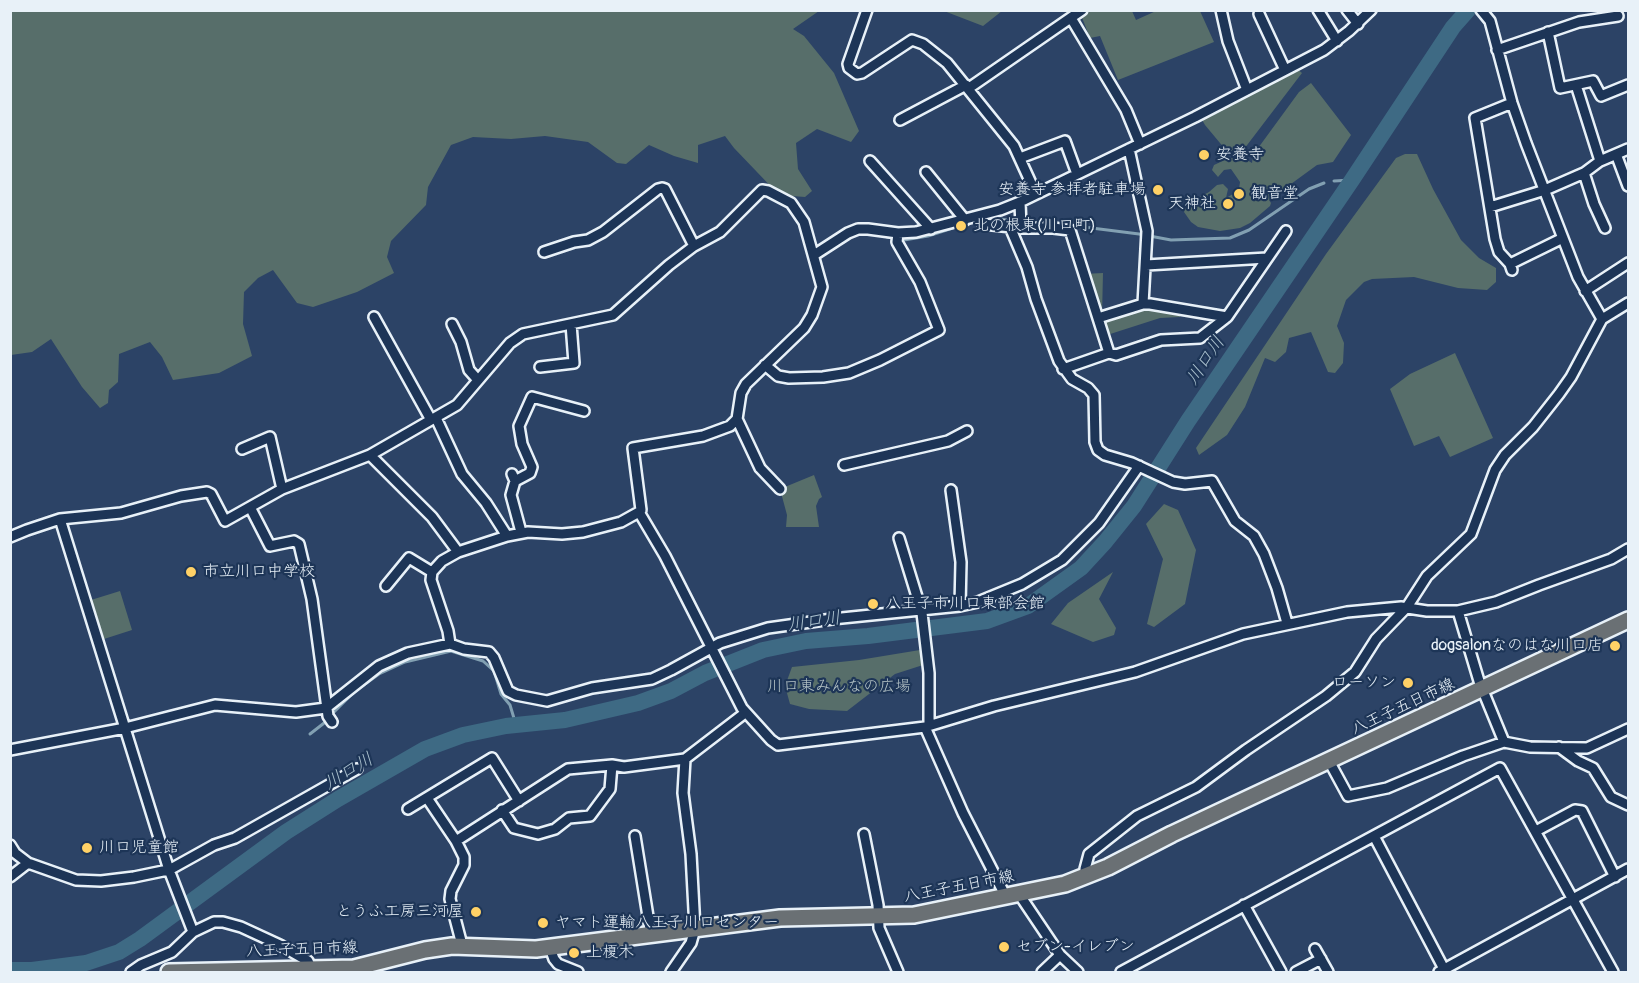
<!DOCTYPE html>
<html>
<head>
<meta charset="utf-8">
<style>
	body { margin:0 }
	#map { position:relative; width:1639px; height:983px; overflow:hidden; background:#2c4366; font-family:Pangolin,sans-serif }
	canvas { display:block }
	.frame { position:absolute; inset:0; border:12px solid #e8f1f8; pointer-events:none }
</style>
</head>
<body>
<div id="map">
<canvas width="1639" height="983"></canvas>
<div class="frame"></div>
</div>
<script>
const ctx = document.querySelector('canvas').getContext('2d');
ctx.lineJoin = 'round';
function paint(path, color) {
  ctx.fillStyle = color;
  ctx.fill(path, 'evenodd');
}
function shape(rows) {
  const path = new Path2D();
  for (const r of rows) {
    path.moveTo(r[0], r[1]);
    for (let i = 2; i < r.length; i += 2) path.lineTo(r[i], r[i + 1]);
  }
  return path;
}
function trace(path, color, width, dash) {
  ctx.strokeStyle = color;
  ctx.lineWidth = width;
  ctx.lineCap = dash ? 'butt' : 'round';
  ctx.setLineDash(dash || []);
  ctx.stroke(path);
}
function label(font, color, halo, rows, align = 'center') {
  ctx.font = font + ' Pangolin,"Klee One",sans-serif';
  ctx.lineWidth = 4.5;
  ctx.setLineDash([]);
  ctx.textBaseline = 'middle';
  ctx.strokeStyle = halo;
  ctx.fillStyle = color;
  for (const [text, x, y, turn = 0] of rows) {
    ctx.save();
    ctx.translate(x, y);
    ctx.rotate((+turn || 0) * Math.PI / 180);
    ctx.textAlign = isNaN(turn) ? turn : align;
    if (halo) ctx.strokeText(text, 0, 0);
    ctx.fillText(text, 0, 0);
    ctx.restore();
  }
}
const green = shape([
	[11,11,819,11,793,29,804,36,834,73,859,131,851,142,817,129,796,143,798,169,812,191,805,197,779,195,734,148,725,136,698,145,698,163,674,156,649,145,626,164,617,163,588,142,545,136,511,139,473,137,451,145,428,187,426,205,391,241,387,257,394,273,357,292,313,307,297,303,273,270,258,278,244,292,243,324,252,356,219,373,173,380,162,357,150,342,119,354,118,382,109,390,108,403,100,408,82,387,51,339,32,352,11,355],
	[934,11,1002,11,983,26,944,11],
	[1092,11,1132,11,1136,20,1156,11,1200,11,1214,42,1118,80,1100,36,1090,38,1081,15],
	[1297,69,1302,73,1238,157,1225,149,1205,125,1201,118],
	[1311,83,1351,135,1333,162,1317,165,1269,200,1271,203,1270,206,1250,223,1240,228,1220,231,1198,227,1191,222,1184,212,1187,204,1209,192,1217,185,1223,184,1228,189,1226,198,1233,194,1238,200,1241,197,1239,189,1240,182,1231,169,1224,170,1218,177,1212,170,1214,165,1229,158,1238,159,1242,157,1252,163,1253,155,1299,92],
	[1405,154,1417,154,1433,189,1461,240,1479,258,1496,268,1496,282,1487,290,1458,288,1414,277,1372,279,1364,282,1346,300,1337,326,1344,343,1343,363,1335,373,1328,372,1311,332,1289,338,1286,352,1275,362,1265,358,1245,407,1227,435,1199,455,1196,448,1326,254,1396,158],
	[1103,273,1102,316,1143,304,1181,308,1180,317,1160,318,1104,336,1083,274],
	[1455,353,1493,438,1450,457,1439,436,1414,446,1390,389,1410,374],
	[814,475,822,497,819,499,816,506,819,527,786,527,787,515,780,489],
	[1164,504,1178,510,1196,550,1185,604,1154,627,1147,624,1163,559,1146,524],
	[1113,572,1099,599,1116,628,1114,635,1093,642,1051,624,1068,603],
	[120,591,132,630,104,639,91,600],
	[920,650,923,665,895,674,847,711,809,709,790,704,785,686,792,667,859,660]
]);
const stream = shape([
	[1334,181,1352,180],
	[988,219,993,218,1027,223,1052,223,1139,234,1171,240,1230,238,1249,230,1309,189,1324,183],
	[887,237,904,240,928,236,959,226],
	[331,715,354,692,379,674,405,662,451,651,483,661,494,671,501,694,510,705,516,725],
	[310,734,328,720]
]);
const river = shape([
	[10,970,32,970,86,963,119,952,140,939,286,832,338,799,425,749,463,735,506,726,565,720,638,703,671,691,705,673,763,650,806,641,868,636,987,621,1028,606,1081,568,1105,542,1134,506,1188,421,1352,180,1453,27,1468,10]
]);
const street = shape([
	[867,10,848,64,849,68,857,74,862,73,912,40,923,44,947,63,1014,146,1036,194],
	[1221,10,1228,41,1247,90],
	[1318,10,1337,41],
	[1347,10,1358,24],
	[1481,10,1490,21,1512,103,1526,143,1578,277,1602,319],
	[1259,14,1285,70],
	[1071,18,1126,110,1140,144],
	[1548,32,1560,88,1593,81,1601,96,1628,85],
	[1497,50,1579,22,1618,16],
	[1576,85,1600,161],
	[969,88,1082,10],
	[900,120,966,85],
	[1129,149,1147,231,1143,304],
	[1616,154,1628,186],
	[1020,158,1065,141,1077,174],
	[870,161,931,229],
	[926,172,965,220],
	[1584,173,1594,204,1605,228],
	[1020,202,1021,228],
	[1490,207,1545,190,1584,173,1600,161,1628,149],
	[978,216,983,224,1021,228,1053,228,1070,230,1109,353],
	[1010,227,1027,267,1036,299,1059,361,1072,379,1088,388,1094,395,1095,442,1098,450,1105,455,1132,463,1173,482,1185,484,1212,481,1235,521,1254,536,1264,554,1277,588,1287,623],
	[544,252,574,242,588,240,603,232,658,189,662,188,665,189,694,246],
	[814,255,848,233,858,229,868,229,898,233,916,232,1000,210,1020,202,1195,117,1324,50,1349,31,1371,10],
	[1510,264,1563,238],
	[1146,265,1267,258],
	[1512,270,1510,264,1499,252,1495,239,1475,118,1512,103],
	[1585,291,1628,263],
	[374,317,431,420],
	[1098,318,1143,304,1150,304,1227,317,1286,231],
	[452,324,461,342,469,370,477,379],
	[765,365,778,376,789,378,823,377,849,373,880,360,939,330,920,282,897,242,898,233],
	[540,367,574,363,571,324],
	[1063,369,1109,353,1116,355,1161,340,1200,338,1227,317],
	[436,418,462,474,486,503,507,536],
	[737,419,760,468,780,489],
	[242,449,270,437,282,489],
	[370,455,432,517,458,552],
	[844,465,948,441,967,431],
	[512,474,515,481,530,473,532,467,522,444,519,426,532,397,584,411],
	[515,481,511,495,521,532],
	[951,490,961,562,960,606],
	[250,507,270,546,294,541,299,544,312,599,328,716,332,722],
	[60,519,169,870,193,932],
	[10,537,27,530,60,519,121,513,181,496,207,492,211,494,225,521,282,489,370,455,457,405,510,343,523,334,613,315,669,265,694,246,720,232,762,190,768,191,791,203,804,222,822,287,812,315,804,328,746,384,741,393,737,419,730,426,703,436,633,448,641,510,639,512,665,556,742,708,771,740,778,745,925,727,994,706,1135,672,1243,634,1347,612,1401,607,1427,611,1458,611,1496,602,1539,585,1611,559,1628,549],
	[899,538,922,613,929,673,929,726],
	[386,586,409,558,432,572],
	[1458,611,1479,681,1504,742],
	[450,644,464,649,489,652,494,658,508,691,516,695,547,701,592,688,652,679,671,670,720,643,768,628,832,619,960,606,978,602,1022,584,1062,560,1099,523,1139,466],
	[925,727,963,813,1006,897],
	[1559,747,1578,761,1593,768,1611,797,1628,805],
	[10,750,125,728,215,705,296,712,326,708,379,666,408,653,450,644,448,631,431,580,432,572,442,561,458,552,507,536,528,532,562,534,583,532,621,522,639,512],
	[1329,761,1348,796,1387,788,1463,756,1504,742,1530,747,1587,748,1628,729],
	[427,798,456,841],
	[408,809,492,758,519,801],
	[502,810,514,828,538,834,555,829,569,818,590,816,610,789,612,765],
	[1536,831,1575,810,1582,811,1615,877],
	[864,834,878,905,879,928,898,972],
	[635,836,651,935],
	[1374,836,1444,969],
	[10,845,15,853,28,863,76,880,101,881,134,877,163,871,169,870,214,845,235,838,357,769],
	[1089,876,1085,869,1089,854,1137,816,1196,787,1246,750,1326,696,1355,672,1376,639,1407,607,1427,576,1471,534,1495,470,1505,455,1533,427,1559,394,1571,377,1602,319,1628,303],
	[10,877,28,863],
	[1019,894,1060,955,1078,972],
	[1244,905,1281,972],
	[462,945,450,899,451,891,464,865,464,857,456,841,568,769,612,765,624,767,685,759,745,713],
	[550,948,554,959,558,964,578,972],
	[1315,949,1328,972],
	[131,972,141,965,172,952,193,932,214,922,223,922,241,927,280,945,308,961,312,970],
	[671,972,691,943,695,929,691,854,683,793,685,759],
	[1042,972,1060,955],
	[1121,972,1500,768,1613,972],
	[1296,972,1321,959],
	[1439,972,1628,869]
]);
const primary = shape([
	[169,972,354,968,425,950,452,946,536,949,780,918,914,915,1065,884,1108,867,1172,834,1628,620]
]);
const markers = [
	[1204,155,6,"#ffd166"],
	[1158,190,6,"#ffd166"],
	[1239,194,6,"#ffd166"],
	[1228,204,6,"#ffd166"],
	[961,226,6,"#ffd166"],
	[191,572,6,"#ffd166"],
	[873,604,6,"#ffd166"],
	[1615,646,6,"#ffd166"],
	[1408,683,6,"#ffd166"],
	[87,848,6,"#ffd166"],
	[476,912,6,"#ffd166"],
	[543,923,6,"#ffd166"],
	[1004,947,6,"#ffd166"],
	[574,953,6,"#ffd166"]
];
const poiNames = [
	["安養寺",1216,155],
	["安養寺 参拝者駐車場",1146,190,"right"],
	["観音堂",1251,194],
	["天神社",1216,204,"right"],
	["北の根東(川口町)",973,226],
	["市立川口中学校",203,572],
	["八王子市川口東部会館",885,604],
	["dogsalonなのはな川口店",1603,646,"right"],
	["ローソン",1396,683,"right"],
	["川口児童館",99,848],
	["とうふ工房三河屋",464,912,"right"],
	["ヤマト運輸八王子川口センター",555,923],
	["セブン-イレブン",1016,947],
	["上榎木",586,953]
];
const parkNames = [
	["川口東みんなの広場",839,687]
];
const streetNames = [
	["八王子五日市線",1403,707,-25],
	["八王子五日市線",959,887,-11],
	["八王子五日市線",302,950,-2]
];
const waterNames = [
	["川口川",1206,361,-56],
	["川口川",814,622,-8],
	["川口川",349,772,-31]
];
paint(green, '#576e6a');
trace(stream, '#82a0b2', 3);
trace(river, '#3e6a84', 16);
trace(street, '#e8f1f8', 14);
trace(primary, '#e8f1f8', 20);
trace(street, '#1d3557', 9);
trace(primary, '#6a7074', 15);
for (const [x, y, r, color] of markers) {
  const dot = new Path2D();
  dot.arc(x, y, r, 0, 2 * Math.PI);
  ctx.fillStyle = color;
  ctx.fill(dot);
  trace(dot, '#1d3557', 2);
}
label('16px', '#e8f1f8', '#1d3557', poiNames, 'left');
label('16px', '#b5c3c6', '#1d3557', parkNames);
label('16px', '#e8f1f8', '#1d3557', streetNames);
label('italic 18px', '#acc2cf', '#1d3557', waterNames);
</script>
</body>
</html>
